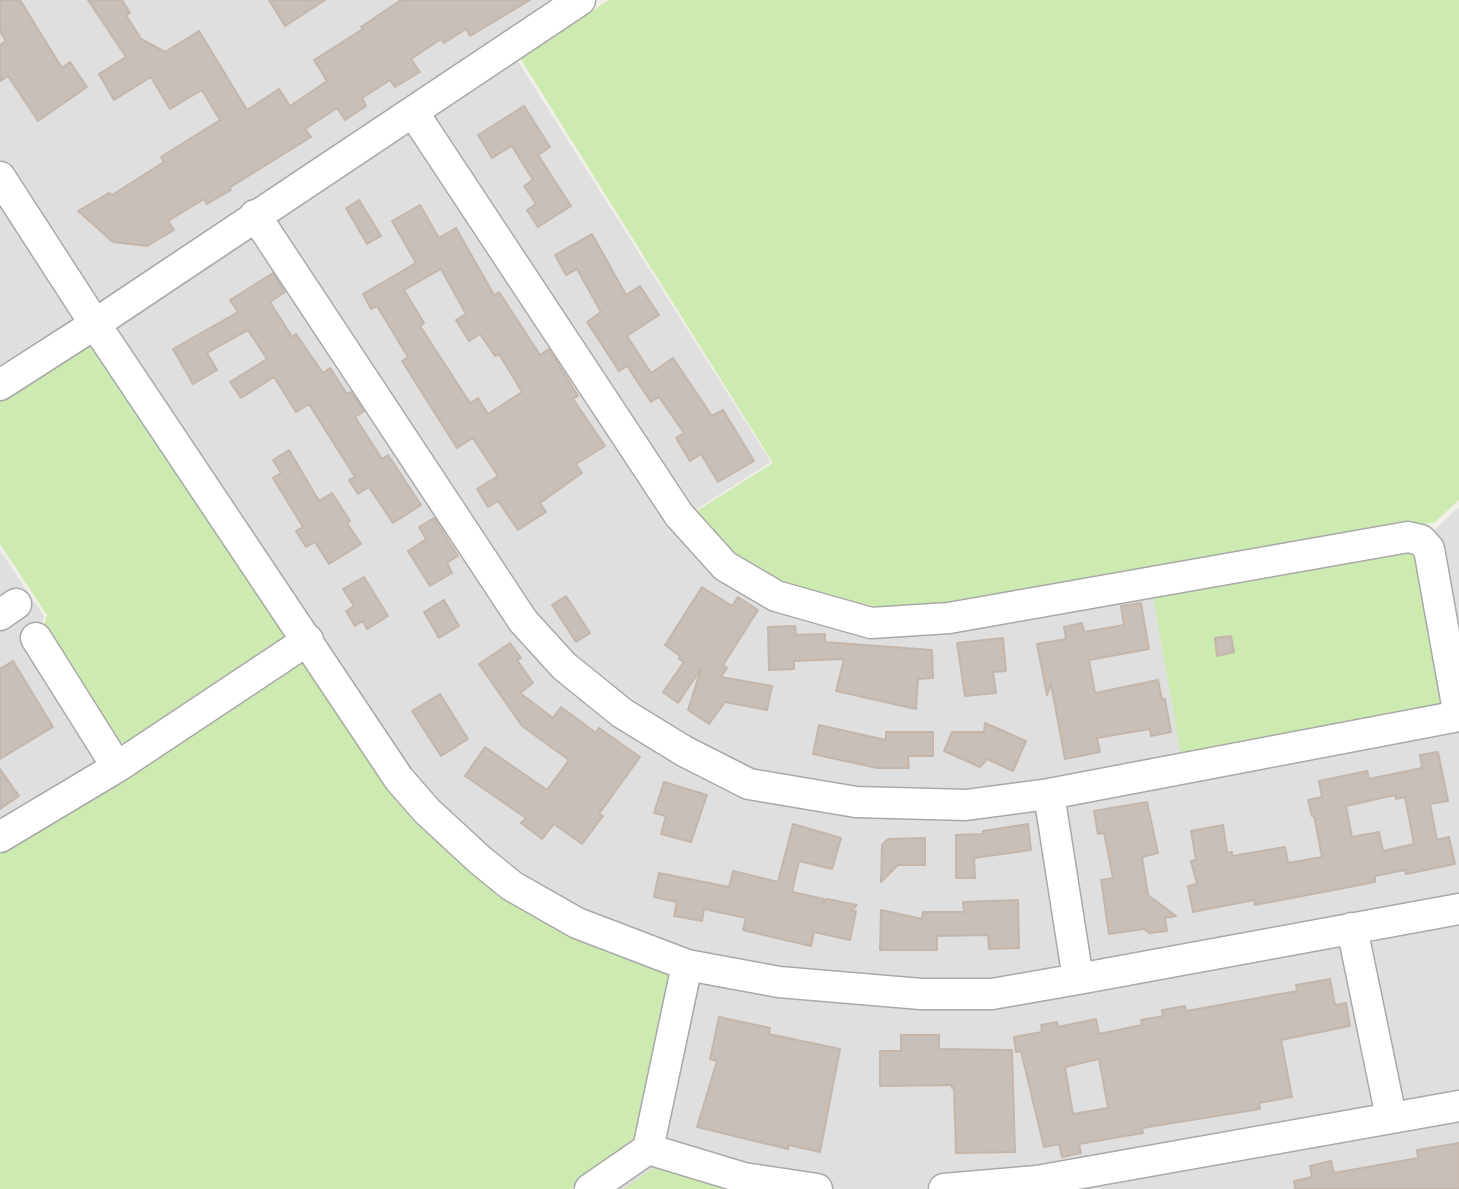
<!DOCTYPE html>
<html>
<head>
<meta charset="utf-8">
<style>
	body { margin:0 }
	canvas { display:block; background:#f2efe9 }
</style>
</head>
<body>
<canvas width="1459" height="1189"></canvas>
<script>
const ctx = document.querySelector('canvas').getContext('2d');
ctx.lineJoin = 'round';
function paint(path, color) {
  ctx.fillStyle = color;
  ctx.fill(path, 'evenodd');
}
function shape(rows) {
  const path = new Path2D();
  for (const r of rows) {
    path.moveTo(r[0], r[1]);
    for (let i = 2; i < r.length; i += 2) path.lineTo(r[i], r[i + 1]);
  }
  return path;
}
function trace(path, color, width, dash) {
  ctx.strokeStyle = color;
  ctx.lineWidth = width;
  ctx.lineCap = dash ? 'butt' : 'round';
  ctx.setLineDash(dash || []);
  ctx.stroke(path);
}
const residential = shape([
	[0,0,572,0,507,44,771,462,678,521,870,628,1428,536,1459,507,1459,904,993,986,853,979,689,957,581,916,514,877,411,778,109,328,0,159],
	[0,185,90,322,0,379],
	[0,550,44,616,34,647,111,765,0,831],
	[1459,918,1459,1189,589,1189,691,970,893,1000]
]);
const grass = shape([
	[609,0,1459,0,1459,500,1435,522,949,610,873,606,782,584,735,557,695,512,773,463,520,58],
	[83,344,102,346,301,637,143,741,124,743,103,737,40,638,47,615,0,544,0,397],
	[1405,545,1423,552,1452,708,1181,756,1152,590],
	[306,651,423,816,680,969,641,1141,571,1189,0,1189,0,848],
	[661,1163,754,1189,623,1189]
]);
const building = shape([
	[0,0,20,0,62,68,70,62,87,87,38,121,8,76,0,81,0,45,6,41,0,31,0,0],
	[88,0,122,0,130,13,126,15,141,39,165,52,199,31,247,110,279,89,290,106,327,81,314,60,363,29,361,27,401,0,530,0,470,36,466,29,444,43,441,39,411,59,420,72,395,87,390,80,362,98,366,106,345,120,337,108,305,129,311,137,229,188,231,190,207,204,204,199,168,221,174,230,147,246,113,242,78,211,109,193,112,195,164,162,161,157,220,120,202,90,170,109,151,77,114,100,99,74,126,57,88,0],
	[269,0,325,0,285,26,269,0],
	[524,106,550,147,538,155,571,206,538,227,527,210,536,204,524,186,533,180,512,146,492,158,478,135,524,106],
	[359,200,381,236,367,244,346,208,359,200],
	[420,205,439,238,456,228,494,295,499,292,540,355,549,349,578,396,573,399,605,446,576,464,582,473,540,503,546,512,518,530,498,501,488,507,477,489,498,476,473,438,457,448,402,361,408,357,377,306,371,309,363,294,416,263,392,221,420,205],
	[441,269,466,314,456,320,469,341,480,334,495,356,499,354,522,392,488,414,478,398,470,403,420,326,424,323,404,290,441,269],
	[592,234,626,295,640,286,659,315,627,336,651,373,673,358,712,416,723,410,754,461,718,482,701,454,690,461,676,438,684,433,659,397,651,402,627,366,619,371,587,322,601,312,577,269,566,275,555,255,592,234],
	[273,273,285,292,270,302,292,337,296,334,323,373,330,368,347,394,351,392,364,411,355,417,382,459,388,455,421,505,393,523,369,487,358,494,349,480,355,477,309,404,296,412,274,377,241,398,230,382,267,359,248,330,207,353,217,370,193,384,173,349,238,312,230,300,273,273],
	[289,450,319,501,332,493,350,521,347,523,361,544,329,564,315,542,306,547,296,531,303,527,273,478,281,473,273,460,289,450],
	[434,518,458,556,447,563,452,573,430,586,408,551,426,539,419,527,434,518],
	[364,577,388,616,367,629,363,621,355,626,346,611,354,606,343,589,364,577],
	[702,587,732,606,738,597,758,610,723,665,727,668,721,677,772,686,767,710,725,702,709,724,688,710,701,669,678,703,663,692,684,662,679,659,680,656,665,645,702,587],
	[566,596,590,633,576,642,552,605,566,596],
	[444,600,459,626,439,638,424,612,444,600],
	[1141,603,1149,649,1089,660,1095,693,1158,680,1162,700,1165,699,1171,732,1151,736,1150,729,1097,738,1100,752,1065,759,1051,684,1047,695,1037,644,1066,639,1064,627,1082,623,1084,632,1124,625,1121,606,1141,603],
	[795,626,796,635,825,634,825,642,932,650,933,678,918,679,916,709,836,691,844,659,794,661,794,669,769,670,768,627,795,626],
	[1231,636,1234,652,1217,656,1215,638,1231,636],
	[1003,638,1006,671,993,672,996,693,965,696,957,643,1003,638],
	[510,643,521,658,517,660,533,683,520,693,553,718,561,707,596,733,599,728,640,757,599,814,603,816,582,844,554,824,542,839,521,823,526,818,465,776,485,747,547,790,569,760,522,726,479,664,510,643],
	[13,661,53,727,0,759,0,669,13,661],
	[440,694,468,739,441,756,412,711,440,694],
	[985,723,1026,741,1013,771,987,759,980,767,944,751,952,732,984,732,985,723],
	[819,725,886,740,886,732,933,732,933,756,908,756,909,768,877,768,813,754,819,725],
	[1438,752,1448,801,1430,804,1437,840,1449,837,1455,864,1406,874,1405,870,1375,876,1375,882,1339,889,1255,905,1254,900,1193,912,1188,886,1197,884,1191,861,1196,860,1191,831,1223,825,1227,853,1232,852,1232,856,1285,847,1288,863,1322,857,1314,816,1312,816,1308,800,1322,797,1319,781,1367,771,1369,779,1422,768,1420,755,1438,752],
	[1395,795,1396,799,1405,797,1414,844,1383,851,1379,832,1352,837,1346,806,1395,795],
	[0,769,19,796,0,809,0,769],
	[664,782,707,795,691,842,661,834,666,816,654,813,664,782],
	[1147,802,1158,853,1142,857,1148,895,1176,916,1165,918,1167,931,1149,933,1144,929,1109,934,1101,880,1113,878,1104,833,1098,834,1094,811,1147,802],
	[793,824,841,838,832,869,799,861,792,892,824,899,823,903,827,899,857,905,851,911,856,911,850,940,814,932,811,946,789,941,743,930,746,918,704,909,702,921,674,916,677,902,654,897,659,873,729,887,733,871,778,882,793,824],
	[1028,824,1031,850,974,858,975,878,956,878,956,835,983,834,983,831,1028,824],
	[925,838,925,865,898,865,881,882,882,845,888,839,925,838],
	[1018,900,1019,948,989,949,988,935,937,936,937,950,880,950,881,910,922,919,923,912,964,912,963,902,1018,900],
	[1330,979,1335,1005,1346,1003,1350,1026,1281,1040,1292,1097,1259,1103,1260,1109,1142,1128,1143,1133,1079,1144,1081,1153,1062,1157,1059,1144,1044,1147,1021,1051,1016,1052,1014,1037,1042,1032,1041,1025,1057,1022,1058,1027,1096,1019,1099,1034,1142,1025,1141,1020,1163,1016,1162,1010,1185,1006,1186,1011,1297,991,1296,985,1330,979],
	[1099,1059,1108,1108,1073,1114,1065,1067,1099,1059],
	[719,1017,770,1028,769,1034,840,1049,820,1152,789,1145,788,1149,697,1127,717,1061,710,1059,719,1017],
	[901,1035,939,1035,939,1049,1012,1050,1015,1152,956,1153,954,1088,952,1088,952,1085,880,1086,880,1051,901,1051,901,1035],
	[1459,1143,1459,1189,1295,1189,1294,1181,1312,1177,1310,1166,1331,1161,1334,1173,1418,1158,1417,1150,1459,1143]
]);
const minor = shape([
	[413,112,679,515,725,566,776,596,871,623,949,618,1408,537,1421,540,1429,549,1459,716],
	[0,177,95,324,399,779,427,811,480,860,512,886,577,923,687,965,779,982,921,994,992,994,1078,979],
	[255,215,523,621,564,666,622,713,684,751,749,784,856,802,966,805,1049,794,1459,716],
	[0,385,95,324,580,0],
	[0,615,16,604],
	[36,638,117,767],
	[1049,794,1078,979,1459,909],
	[0,837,117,767,308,640],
	[1352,928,1391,1117],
	[648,1149,744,1178,817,1189],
	[590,1189,648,1149,687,965],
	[944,1189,1037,1181,1459,1106]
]);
paint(residential, '#e0dfdf');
paint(grass, '#cdebb0');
paint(building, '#c7bfb8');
trace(building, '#c4b6ab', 2);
trace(minor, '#a9a9a9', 33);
trace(minor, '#fff', 30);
</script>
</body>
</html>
